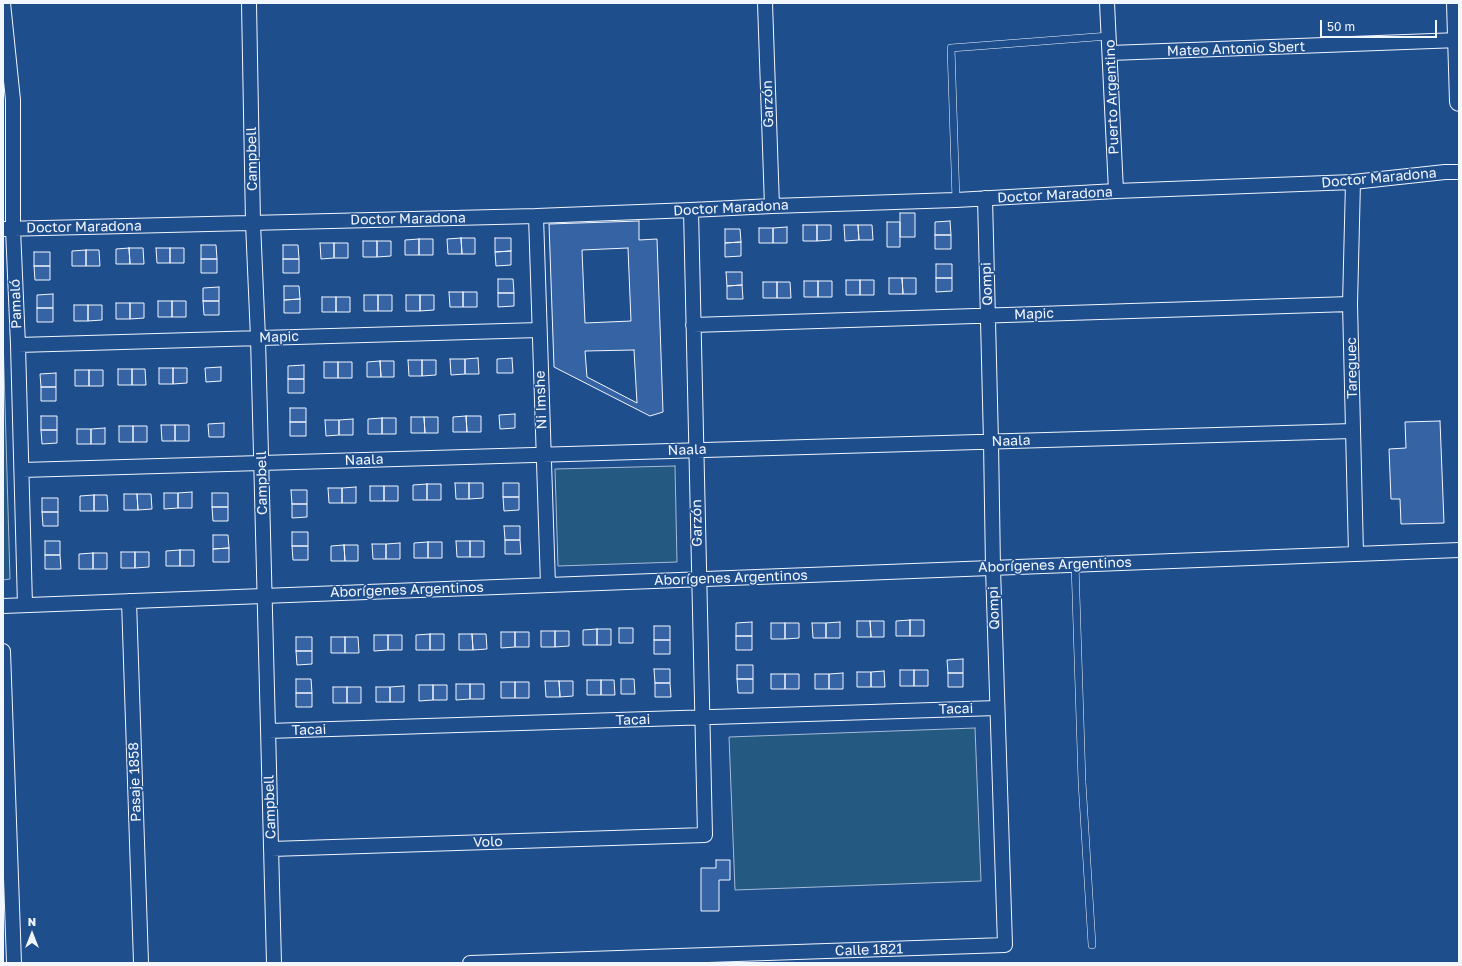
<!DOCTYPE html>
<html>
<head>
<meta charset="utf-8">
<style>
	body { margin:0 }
	#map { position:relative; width:1462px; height:966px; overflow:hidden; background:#1f4e8c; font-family:"Golos Text",sans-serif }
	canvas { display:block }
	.frame { position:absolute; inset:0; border:4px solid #f2f6ff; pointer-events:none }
	.north { position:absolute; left:12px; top:914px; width:40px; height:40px; -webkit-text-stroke:3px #1f4e8c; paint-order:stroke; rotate:0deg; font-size:11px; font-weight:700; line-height:16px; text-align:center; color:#f2f6ff }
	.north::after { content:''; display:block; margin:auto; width:14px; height:18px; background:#f2f6ff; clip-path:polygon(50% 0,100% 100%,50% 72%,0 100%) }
	.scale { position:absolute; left:1320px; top:20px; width:117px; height:18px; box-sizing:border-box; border:2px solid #f2f6ff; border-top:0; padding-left:5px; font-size:12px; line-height:14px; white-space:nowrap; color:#f2f6ff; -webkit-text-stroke:3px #1f4e8c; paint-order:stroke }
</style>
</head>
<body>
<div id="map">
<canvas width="1462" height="966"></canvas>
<div class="frame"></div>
<div class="north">N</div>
<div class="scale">50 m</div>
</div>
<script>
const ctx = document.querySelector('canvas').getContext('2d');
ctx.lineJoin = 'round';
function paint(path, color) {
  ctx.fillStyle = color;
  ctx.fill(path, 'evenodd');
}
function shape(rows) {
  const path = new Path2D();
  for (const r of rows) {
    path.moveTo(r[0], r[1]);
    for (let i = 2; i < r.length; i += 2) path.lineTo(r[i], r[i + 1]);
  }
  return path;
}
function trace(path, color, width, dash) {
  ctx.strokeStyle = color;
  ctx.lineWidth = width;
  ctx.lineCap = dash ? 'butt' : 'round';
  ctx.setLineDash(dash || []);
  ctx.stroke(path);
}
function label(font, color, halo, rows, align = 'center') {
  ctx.font = font + ' "Golos Text",sans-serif';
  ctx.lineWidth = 3;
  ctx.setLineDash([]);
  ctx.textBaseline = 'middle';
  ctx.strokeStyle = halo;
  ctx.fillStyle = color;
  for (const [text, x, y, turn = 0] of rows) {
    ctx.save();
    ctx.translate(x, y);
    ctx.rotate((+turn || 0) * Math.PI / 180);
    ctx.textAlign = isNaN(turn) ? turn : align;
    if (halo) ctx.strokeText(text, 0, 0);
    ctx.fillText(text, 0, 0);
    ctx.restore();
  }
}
const green = shape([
	[3,335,10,579,3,580,3,335],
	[675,466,677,562,558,566,555,469,675,466],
	[975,728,981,881,735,890,729,737,975,728]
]);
const building = shape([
	[900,213,915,213,915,237,900,237,900,213],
	[639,221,639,240,657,239,663,412,650,416,554,367,549,224,639,221],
	[628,248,631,321,585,323,582,250,628,248],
	[634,350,637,403,587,377,585,351,634,350],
	[950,221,951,235,935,235,935,222,950,221],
	[887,222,900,222,900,247,887,247,887,222],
	[803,225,817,225,817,241,803,241,803,225],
	[817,225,831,225,831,240,817,241,817,225],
	[844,225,858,225,859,240,845,241,844,225],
	[858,225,872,225,873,240,859,240,858,225],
	[787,227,787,243,773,243,773,228,787,227],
	[759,228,773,228,773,243,759,243,759,228],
	[725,229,740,229,741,242,725,243,725,229],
	[935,235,951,235,951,249,935,249,935,235],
	[461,238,462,254,448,254,447,239,461,238],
	[461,238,475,238,475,254,462,254,461,238],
	[495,238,511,238,511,251,495,252,495,238],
	[419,239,419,255,405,255,405,240,419,239],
	[419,239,433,239,433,255,419,255,419,239],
	[363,241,377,241,377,257,363,257,363,241],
	[377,241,391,241,391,256,377,257,377,241],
	[741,242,741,256,725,257,725,243,741,242],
	[320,243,334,243,334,258,321,259,320,243],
	[334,243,348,243,348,258,334,258,334,243],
	[201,245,216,245,217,259,201,259,201,245],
	[283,245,298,245,299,259,283,259,283,245],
	[129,248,130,264,116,264,116,249,129,248],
	[129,248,143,248,144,264,130,264,129,248],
	[156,248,170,248,170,263,157,263,156,248],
	[170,248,184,248,184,263,170,263,170,248],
	[86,250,86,266,72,266,72,251,86,250],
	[86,250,99,250,100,266,86,266,86,250],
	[511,251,511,265,496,266,495,252,511,251],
	[34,252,50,252,50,266,34,266,34,252],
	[201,259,217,259,217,273,201,273,201,259],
	[283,259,299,259,299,273,283,273,283,259],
	[936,264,952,264,952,278,936,278,936,264],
	[34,266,50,266,50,280,35,280,34,266],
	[726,272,742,272,742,285,727,286,726,272],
	[889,278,902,278,903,294,889,294,889,278],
	[902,278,916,278,916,294,903,294,902,278],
	[936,278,952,278,952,291,936,292,936,278],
	[498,279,513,279,514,293,498,293,498,279],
	[846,280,860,280,860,295,846,295,846,280],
	[860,280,874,280,874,295,860,295,860,280],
	[804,281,818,281,818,297,804,297,804,281],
	[818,281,832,281,832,297,818,297,818,281],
	[763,282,777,282,777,298,763,298,763,282],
	[777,282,790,282,791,298,777,298,777,282],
	[742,285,743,299,727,299,727,286,742,285],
	[284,286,299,286,300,299,284,300,284,286],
	[219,287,219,301,203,301,203,288,219,287],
	[449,292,463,292,463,307,450,307,449,292],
	[463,292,477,292,477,307,463,307,463,292],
	[498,293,514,293,514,306,498,307,498,293],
	[53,294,53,308,37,308,37,295,53,294],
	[364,295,378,295,378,311,364,311,364,295],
	[378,295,392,295,392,311,378,311,378,295],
	[406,295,420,295,420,311,406,311,406,295],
	[420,295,434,295,434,310,420,311,420,295],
	[322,297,336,297,336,312,322,312,322,297],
	[336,297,350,297,350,312,336,312,336,297],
	[300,299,300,313,284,313,284,300,300,299],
	[158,301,172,301,172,317,158,317,158,301],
	[172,301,186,301,186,317,172,317,172,301],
	[203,301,219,301,219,315,204,315,203,301],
	[116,303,130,303,130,319,116,319,116,303],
	[130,303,144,303,144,318,130,319,130,303],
	[74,305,88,305,88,321,74,321,74,305],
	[88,305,102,305,102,320,88,321,88,305],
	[37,308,53,308,53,322,37,322,37,308],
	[478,358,479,374,465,374,465,359,478,358],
	[512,358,513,373,497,373,497,359,512,358],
	[450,359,465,359,465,374,451,375,450,359],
	[408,360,422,360,422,376,409,376,408,360],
	[422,360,436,360,436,375,422,376,422,360],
	[380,361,381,377,367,377,367,362,380,361],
	[380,361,394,361,394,377,381,377,380,361],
	[324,362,338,362,338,378,324,378,324,362],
	[338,362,352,362,352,378,338,378,338,362],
	[304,365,304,379,288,379,288,366,304,365],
	[221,367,221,381,206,382,205,368,221,367],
	[159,368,173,368,173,384,159,384,159,368],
	[173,368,187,368,187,383,173,384,173,368],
	[118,369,132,369,132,385,118,385,118,369],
	[132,369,145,369,146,385,132,385,132,369],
	[75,370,89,370,89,386,75,386,75,370],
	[89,370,103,370,103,386,89,386,89,370],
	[56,373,56,387,41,387,40,374,56,373],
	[288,379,304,379,304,393,288,393,288,379],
	[41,387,56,387,56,401,41,401,41,387],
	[290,408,306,408,306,422,290,422,290,408],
	[515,414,515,428,500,429,499,415,515,414],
	[41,416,57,416,57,430,41,430,41,416],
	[466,416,467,432,453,432,453,417,466,416],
	[466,416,481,416,481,432,467,432,466,416],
	[411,417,424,417,425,433,411,433,411,417],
	[424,417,438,417,438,433,425,433,424,417],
	[382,418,382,434,368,434,368,419,382,418],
	[382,418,396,418,396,434,382,434,382,418],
	[353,419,353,435,339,435,339,420,353,419],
	[325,420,339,420,339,435,326,436,325,420],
	[1440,421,1444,523,1401,524,1400,499,1391,499,1389,449,1406,448,1405,422,1440,421],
	[290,422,306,422,306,436,290,436,290,422],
	[224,423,224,437,209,437,208,424,224,423],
	[161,425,175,425,175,441,162,441,161,425],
	[175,425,189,425,189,441,175,441,175,425],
	[119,426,133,426,133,442,119,442,119,426],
	[133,426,147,426,147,442,133,442,133,426],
	[105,428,105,444,91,444,91,429,105,428],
	[77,429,91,429,91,444,77,444,77,429],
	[41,430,57,430,57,443,42,444,41,430],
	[455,483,469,483,469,499,456,499,455,483],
	[469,483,483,483,483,498,469,499,469,483],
	[503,483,519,483,519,497,503,497,503,483],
	[427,484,427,500,413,500,413,485,427,484],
	[427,484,441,484,441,500,427,500,427,484],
	[370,486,384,486,384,501,370,501,370,486],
	[384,486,398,486,398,501,384,501,384,486],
	[356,487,356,503,342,503,342,488,356,487],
	[328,488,342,488,342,503,329,503,328,488],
	[291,490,307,490,307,504,292,504,291,490],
	[192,492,192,508,178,508,178,493,192,492],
	[164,493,178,493,178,508,164,509,164,493],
	[212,493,228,493,228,507,212,507,212,493],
	[124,494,137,494,138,510,124,510,124,494],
	[137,494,151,494,152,509,138,510,137,494],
	[94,495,94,511,80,511,80,496,94,495],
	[94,495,107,495,108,511,94,511,94,495],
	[503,497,519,497,519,510,504,511,503,497],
	[42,498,58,498,58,512,42,512,42,498],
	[292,504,307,504,307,517,292,518,292,504],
	[212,507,228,507,228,521,213,521,212,507],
	[42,512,58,512,58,526,43,526,42,512],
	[504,526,520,526,520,540,505,540,504,526],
	[292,532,308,532,308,546,292,546,292,532],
	[213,535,228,535,229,548,213,549,213,535],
	[505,540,520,540,521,554,505,554,505,540],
	[45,541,60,541,60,555,45,555,45,541],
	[456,541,470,541,470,557,457,557,456,541],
	[470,541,484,541,484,557,470,557,470,541],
	[428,542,428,558,414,558,414,543,428,542],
	[428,542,442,542,442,558,428,558,428,542],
	[400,543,400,559,386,559,386,544,400,543],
	[372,544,386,544,386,559,373,559,372,544],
	[344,545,345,561,331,561,331,546,344,545],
	[344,545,358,545,358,561,345,561,344,545],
	[292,546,308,546,308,560,293,560,292,546],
	[229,548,229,562,213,562,213,549,229,548],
	[180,550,180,566,166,566,166,551,180,550],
	[180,550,194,550,194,566,180,566,180,550],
	[121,552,135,552,135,568,121,568,121,552],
	[135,552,149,552,149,567,135,568,135,552],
	[93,553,93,569,79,569,79,554,93,553],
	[93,553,107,553,107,569,93,569,93,553],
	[45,555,60,555,61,569,45,569,45,555],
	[910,620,910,636,896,636,896,621,910,620],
	[910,620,924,620,924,636,910,636,910,620],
	[857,621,870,621,871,637,857,637,857,621],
	[870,621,884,621,884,637,871,637,870,621],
	[752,622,752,636,736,636,736,623,752,622],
	[840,622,840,638,826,638,826,623,840,622],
	[771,623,785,623,785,639,771,639,771,623],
	[785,623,799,623,799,638,785,639,785,623],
	[812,623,826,623,826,638,813,638,812,623],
	[654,626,670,626,670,640,654,640,654,626],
	[619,628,633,628,633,643,619,643,619,628],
	[597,629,597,645,583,645,583,630,597,629],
	[597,629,611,629,611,645,597,645,597,629],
	[541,631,555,631,555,647,541,647,541,631],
	[555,631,569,631,569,646,555,647,555,631],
	[501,632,515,632,515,647,501,648,501,632],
	[515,632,529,632,529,647,515,647,515,632],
	[430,634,430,650,416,650,416,635,430,634],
	[430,634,444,634,444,650,430,650,430,634],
	[459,634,472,634,473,650,459,650,459,634],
	[472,634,486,634,487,649,473,650,472,634],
	[374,635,388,635,388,650,374,651,374,635],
	[388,635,402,635,402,650,388,650,388,635],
	[736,636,752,636,752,650,736,650,736,636],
	[296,637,312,637,312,651,296,651,296,637],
	[331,637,345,637,345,653,331,653,331,637],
	[345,637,358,637,359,653,345,653,345,637],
	[654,640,670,640,670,654,654,654,654,640],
	[296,651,312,651,312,664,297,665,296,651],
	[963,659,963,673,948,673,947,660,963,659],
	[737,665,753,665,753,679,737,679,737,665],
	[654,669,670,669,670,683,655,683,654,669],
	[900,670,914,670,914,686,900,686,900,670],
	[914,670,928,670,928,686,914,686,914,670],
	[884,671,885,687,871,687,871,672,884,671],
	[857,672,871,672,871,687,857,687,857,672],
	[843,673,843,689,829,689,829,674,843,673],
	[948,673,963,673,963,687,948,687,948,673],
	[771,674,785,674,785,689,771,689,771,674],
	[785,674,799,674,799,689,785,689,785,674],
	[815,674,829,674,829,689,815,689,815,674],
	[296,679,311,679,312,693,296,693,296,679],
	[621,679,634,679,635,694,621,694,621,679],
	[737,679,753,679,753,693,738,693,737,679],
	[587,680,601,680,601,695,587,695,587,680],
	[601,680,614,680,615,695,601,695,601,680],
	[545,681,559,681,560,697,546,697,545,681],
	[559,681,573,681,573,696,560,697,559,681],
	[501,682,515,682,515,698,501,698,501,682],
	[515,682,529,682,529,698,515,698,515,682],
	[655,683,670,683,671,697,655,697,655,683],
	[456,684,470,684,470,699,456,700,456,684],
	[470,684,484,684,484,699,470,699,470,684],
	[419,685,433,685,433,700,419,701,419,685],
	[433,685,447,685,447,700,433,700,433,685],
	[404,686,404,702,390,702,390,687,404,686],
	[333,687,347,687,347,703,333,703,333,687],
	[347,687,361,687,361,703,347,703,347,687],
	[376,687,390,687,390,702,376,702,376,687],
	[296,693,312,693,312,707,296,707,296,693],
	[716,860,730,860,730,880,719,880,719,911,701,911,701,868,716,868,716,860]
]);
const service = shape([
	[956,200,951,48,1109,36],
	[1075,564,1082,782,1092,945]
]);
const minor = shape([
	[3,3,13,100,13,229,18,345,25,605],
	[249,3,253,223,258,338,274,963],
	[765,3,772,206],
	[1107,3,1116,191],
	[1110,53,1459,40],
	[1353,182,1350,304,1356,554],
	[536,216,548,585],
	[3,229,536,216,691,210,772,206,956,200,1116,191,1353,182,1445,172,1459,172],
	[693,325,1350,304],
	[18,345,539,330],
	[22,470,1353,431],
	[129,601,141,963],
	[3,606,1459,550],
	[3,651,14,963],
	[268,731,997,708],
	[271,849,705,835,691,210],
	[470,963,1005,945,993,568,991,442,985,198]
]);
const tertiary = shape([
	[1456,3,1459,102]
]);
const streetNames = [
	["Mateo Antonio Sbert",1236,49,-2],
	["Puerto Argentino",1112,97,-92],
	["Garzón",768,104,-92],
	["Campbell",252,159,-91],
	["Doctor Maradona",1379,178,-5],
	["Doctor Maradona",1055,195,-3],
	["Doctor Maradona",731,208,-3],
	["Doctor Maradona",408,219,-1],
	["Doctor Maradona",84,227,-1],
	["Qompi",987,284,-92],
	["Pamaló",16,304,-92],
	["Mapic",1034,314,-2],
	["Mapic",279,337,-2],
	["Tareguec",1352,368,-91],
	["Ni Imshe",541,400,-92],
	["Naala",1011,441,-2],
	["Naala",687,450,-2],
	["Naala",364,460,-2],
	["Campbell",262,483,-91],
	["Garzón",697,523,-91],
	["Aborígenes Argentinos",1055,565,-2],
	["Aborígenes Argentinos",731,578,-2],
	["Aborígenes Argentinos",407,590,-2],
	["Qompi",994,608,-92],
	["Tacai",956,709,-2],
	["Tacai",633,720,-2],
	["Tacai",309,730,-2],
	["Pasaje 1858",135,782,-92],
	["Campbell",270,807,-92],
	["Volo",488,842,-2],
	["Calle 1821",869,950,-2]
];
paint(green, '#245a82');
trace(green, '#a8bbd7', 1);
paint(building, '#3563a3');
trace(building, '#f2f6ff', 1);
trace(service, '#f2f6ff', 8);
trace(minor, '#f2f6ff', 16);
trace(tertiary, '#f2f6ff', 20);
trace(service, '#1f4e8c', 7);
trace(minor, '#1f4e8c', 14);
trace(tertiary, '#1f4e8c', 18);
label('14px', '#f2f6ff', '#1f4e8c', streetNames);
</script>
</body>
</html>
